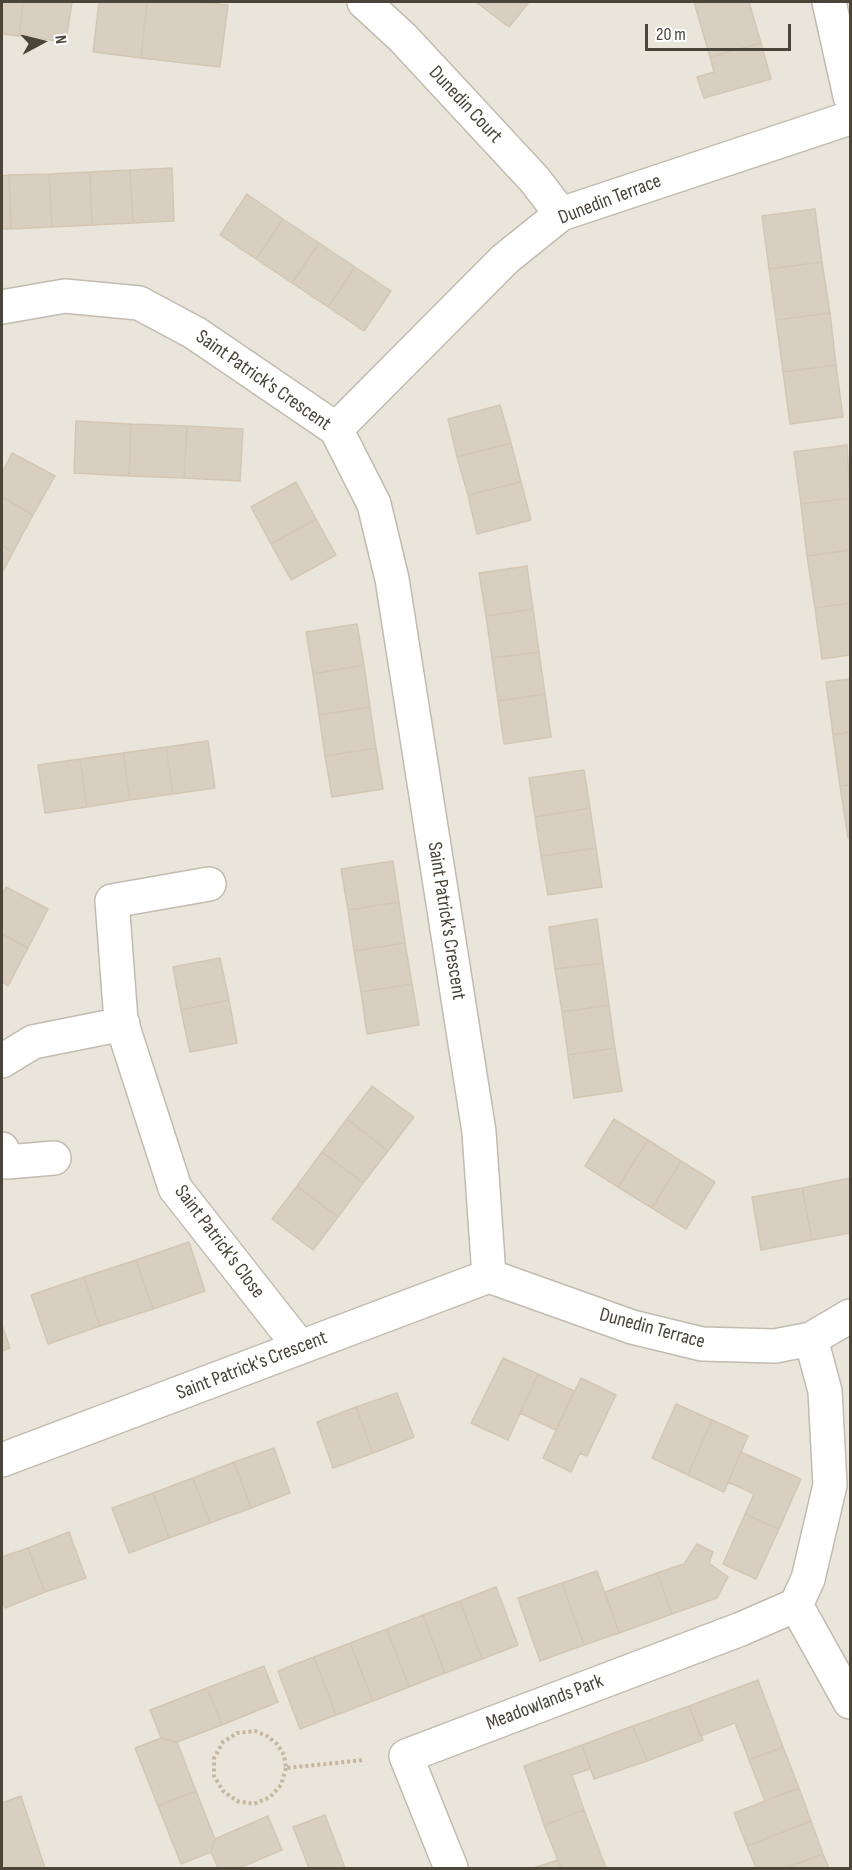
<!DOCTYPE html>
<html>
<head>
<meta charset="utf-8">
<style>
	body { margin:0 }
	#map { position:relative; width:852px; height:1870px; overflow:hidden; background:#f6f3ec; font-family:"Sofia Sans Condensed",sans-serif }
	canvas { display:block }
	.frame { position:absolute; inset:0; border:3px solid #4b4439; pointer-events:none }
	.north { position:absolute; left:12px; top:12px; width:60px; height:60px; -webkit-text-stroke:4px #fff; paint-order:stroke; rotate:83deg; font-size:16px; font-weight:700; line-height:24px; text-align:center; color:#4b4439 }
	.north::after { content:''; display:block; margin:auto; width:21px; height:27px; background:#4b4439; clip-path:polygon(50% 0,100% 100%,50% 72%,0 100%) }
	.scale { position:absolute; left:645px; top:24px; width:146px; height:27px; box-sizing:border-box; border:3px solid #4b4439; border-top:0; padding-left:8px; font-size:18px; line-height:21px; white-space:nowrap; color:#4b4439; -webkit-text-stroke:4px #fff; paint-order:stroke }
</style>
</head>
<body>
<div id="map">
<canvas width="852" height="1870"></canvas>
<div class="frame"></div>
<div class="north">N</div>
<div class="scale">20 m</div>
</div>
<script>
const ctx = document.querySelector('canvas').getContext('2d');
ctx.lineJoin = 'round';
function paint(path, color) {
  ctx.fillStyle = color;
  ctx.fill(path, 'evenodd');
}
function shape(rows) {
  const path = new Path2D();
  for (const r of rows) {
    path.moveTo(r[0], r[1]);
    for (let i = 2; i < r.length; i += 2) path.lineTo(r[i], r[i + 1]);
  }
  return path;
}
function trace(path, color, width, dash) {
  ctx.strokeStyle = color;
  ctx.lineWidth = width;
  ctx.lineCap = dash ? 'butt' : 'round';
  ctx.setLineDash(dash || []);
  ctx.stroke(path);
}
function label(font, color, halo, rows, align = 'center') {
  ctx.font = font + ' "Sofia Sans Condensed",sans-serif';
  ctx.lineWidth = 4.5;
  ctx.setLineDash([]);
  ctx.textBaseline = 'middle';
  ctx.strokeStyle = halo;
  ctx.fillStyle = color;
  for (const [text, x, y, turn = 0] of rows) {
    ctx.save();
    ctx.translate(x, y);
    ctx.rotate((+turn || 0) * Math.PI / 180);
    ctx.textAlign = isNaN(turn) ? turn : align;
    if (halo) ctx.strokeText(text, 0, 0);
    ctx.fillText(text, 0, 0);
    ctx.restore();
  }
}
const residential = shape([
	[2,2,850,2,850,1868,2,1868]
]);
const building = shape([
	[2,2,23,2,19,36,2,34,2,2],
	[23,2,72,2,66,42,19,36,23,2],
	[99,2,147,2,141,58,93,52,99,2],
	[147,2,199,2,228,5,220,67,141,58,147,2],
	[476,2,529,2,509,27,476,2],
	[694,2,749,2,761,43,710,57,694,2],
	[761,43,771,79,704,98,697,77,714,72,710,57,761,43],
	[172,168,174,221,133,223,130,170,172,168],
	[130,170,133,223,92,225,90,172,130,170],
	[90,172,92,225,52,227,49,174,90,172],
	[49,174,52,227,11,229,9,175,49,174],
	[9,175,11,229,2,229,2,176,9,175],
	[247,194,283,219,256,259,220,235,247,194],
	[815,209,822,262,769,269,762,216,815,209],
	[283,219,319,243,292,283,256,259,283,219],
	[319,243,355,267,328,307,292,283,319,243],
	[822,262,830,313,776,320,769,269,822,262],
	[355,267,391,291,364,331,328,307,355,267],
	[830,313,836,365,783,372,776,320,830,313],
	[836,365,843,417,790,424,783,372,836,365],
	[500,405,511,443,457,457,448,419,500,405],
	[76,421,131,424,129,476,74,473,76,421],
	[131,424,187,426,184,478,129,476,131,424],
	[187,426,243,429,240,481,184,478,187,426],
	[511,443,521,482,468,495,457,457,511,443],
	[847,445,850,498,801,504,794,452,847,445],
	[12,453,55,476,33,515,2,497,2,473,12,453],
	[296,482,316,519,271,544,251,507,296,482],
	[521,482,531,520,477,534,468,495,521,482],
	[2,497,33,515,13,552,2,546,2,497],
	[850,498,850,550,807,556,801,504,850,498],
	[316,519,336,555,291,580,271,544,316,519],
	[2,546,13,552,2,573,2,546],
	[850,550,850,603,815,608,807,556,850,550],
	[527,566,533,609,486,616,479,573,527,566],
	[850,603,850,655,822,659,815,608,850,603],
	[533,609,539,652,492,658,486,616,533,609],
	[357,624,364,665,313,674,306,632,357,624],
	[539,652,545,694,498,701,492,658,539,652],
	[364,665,370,707,319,715,313,674,364,665],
	[850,679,850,732,833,735,826,682,850,679],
	[545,694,551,737,504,744,498,701,545,694],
	[370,707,376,748,325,756,319,715,370,707],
	[850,732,850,785,840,786,833,735,850,732],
	[208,741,215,788,173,794,166,747,208,741],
	[166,747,173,794,130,800,123,753,166,747],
	[376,748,383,789,332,797,325,756,376,748],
	[123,753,130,800,87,807,80,759,123,753],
	[80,759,87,807,45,813,38,765,80,759],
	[584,770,590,808,535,817,529,778,584,770],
	[850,785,850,838,848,838,840,786,850,785],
	[590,808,596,848,541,856,535,817,590,808],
	[596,848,602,887,548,895,541,856,596,848],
	[393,861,399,902,348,910,341,869,393,861],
	[6,887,48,909,28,948,2,934,2,895,6,887],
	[399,902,405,943,354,951,348,910,399,902],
	[597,919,603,963,555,969,549,927,597,919],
	[2,934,28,948,8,986,2,982,2,934],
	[405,943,412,984,361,992,354,951,405,943],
	[220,958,229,1000,181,1010,173,967,220,958],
	[603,963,609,1005,562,1012,555,969,603,963],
	[412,984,419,1025,367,1034,361,992,412,984],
	[229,1000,237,1043,190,1052,181,1010,229,1000],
	[609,1005,615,1048,568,1055,562,1012,609,1005],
	[615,1048,622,1091,574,1098,568,1055,615,1048],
	[372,1086,414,1117,388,1151,347,1119,372,1086],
	[347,1119,388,1151,363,1183,322,1152,347,1119],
	[614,1119,648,1140,618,1187,585,1166,614,1119],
	[648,1140,681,1161,652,1208,618,1187,648,1140],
	[322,1152,363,1183,338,1217,297,1186,322,1152],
	[681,1161,715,1182,686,1229,652,1208,681,1161],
	[850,1178,850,1233,812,1240,802,1188,850,1178],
	[297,1186,338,1217,313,1250,272,1219,297,1186],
	[802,1188,812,1240,761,1250,752,1197,802,1188],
	[189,1242,205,1291,153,1309,136,1260,189,1242],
	[136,1260,153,1309,100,1326,84,1277,136,1260],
	[84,1277,100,1326,48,1344,31,1295,84,1277],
	[2,1325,10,1348,2,1351,2,1325],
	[503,1358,538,1374,508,1440,471,1423,503,1358],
	[538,1374,574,1391,556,1430,520,1413,538,1374],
	[581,1378,616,1395,587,1456,580,1453,571,1472,543,1458,581,1378],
	[397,1393,414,1437,373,1453,356,1407,397,1393],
	[676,1404,712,1420,688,1475,652,1458,676,1404],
	[356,1407,373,1453,333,1468,317,1422,356,1407],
	[712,1420,748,1436,724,1492,688,1475,712,1420],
	[274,1448,290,1493,251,1508,234,1462,274,1448],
	[741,1452,801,1479,779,1529,745,1514,754,1494,728,1482,741,1452],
	[234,1462,251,1508,210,1523,193,1478,234,1462],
	[193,1478,210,1523,169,1538,153,1493,193,1478],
	[153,1493,169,1538,129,1553,112,1508,153,1493],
	[745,1514,779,1529,756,1579,723,1564,745,1514],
	[69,1532,86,1578,45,1592,28,1548,69,1532],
	[697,1544,713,1552,709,1563,728,1577,717,1598,672,1614,657,1573,684,1564,697,1544],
	[28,1548,45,1592,5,1608,2,1600,2,1557,28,1548],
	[597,1571,619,1633,584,1645,562,1583,597,1571],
	[657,1573,672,1614,619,1633,605,1592,657,1573],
	[562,1583,584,1645,540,1661,518,1598,562,1583],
	[496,1587,518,1645,482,1659,460,1601,496,1587],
	[460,1601,482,1659,445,1673,423,1615,460,1601],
	[423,1615,445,1673,409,1687,387,1629,423,1615],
	[387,1629,409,1687,373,1701,350,1643,387,1629],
	[350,1643,373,1701,336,1715,314,1657,350,1643],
	[314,1657,336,1715,300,1729,278,1671,314,1657],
	[264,1666,278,1702,222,1725,207,1688,264,1666],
	[758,1680,783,1747,749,1760,735,1723,700,1736,689,1706,758,1680],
	[207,1688,222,1725,177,1742,161,1738,150,1710,207,1688],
	[689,1706,703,1740,647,1761,633,1726,689,1706],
	[633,1726,647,1761,594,1779,582,1745,633,1726],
	[161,1738,177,1742,196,1791,158,1806,135,1748,161,1738],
	[582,1745,590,1769,572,1775,584,1810,544,1825,524,1766,582,1745],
	[783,1747,799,1788,765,1801,749,1760,783,1747],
	[799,1788,811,1821,747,1846,734,1813,799,1788],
	[196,1791,215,1839,211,1852,181,1864,158,1806,196,1791],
	[21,1796,45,1868,2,1868,2,1803,21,1796],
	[584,1810,606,1868,561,1868,544,1825,584,1810],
	[325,1815,345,1868,309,1868,293,1827,325,1815],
	[268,1816,282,1850,239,1868,218,1868,211,1852,215,1839,268,1816],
	[811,1821,823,1854,785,1868,756,1868,747,1846,811,1821],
	[823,1854,829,1868,790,1868,789,1867,823,1854],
	[558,1860,561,1868,533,1868,558,1860]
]);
const path = shape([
	[286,1768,281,1785,270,1797,254,1804,237,1801,223,1791,214,1776,214,1758,223,1742,237,1733,255,1731,267,1736,277,1744,284,1755,286,1768,364,1760]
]);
const minor = shape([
	[364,2,403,38,534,179,561,214],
	[829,2,850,96],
	[2,307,65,296,139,303,195,333,336,429,374,504,392,579,479,1132,489,1276],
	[336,429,505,259,561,214,850,118],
	[209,884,112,901,121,1021,175,1188,300,1347],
	[2,1061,33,1042,123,1024],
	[2,1149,7,1162,54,1158],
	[489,1276,632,1327,702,1344,775,1346,811,1339,850,1316],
	[811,1339,825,1391,830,1485,808,1579,796,1605,850,1702],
	[2,1460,489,1276],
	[451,1868,406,1756,741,1629,796,1605]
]);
const streetNames = [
	["Dunedin Court",465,105,47],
	["Dunedin Terrace",610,200,-21],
	["Saint Patrick's Crescent",263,381,35],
	["Saint Patrick's Crescent",446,921,81],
	["Saint Patrick's Close",219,1242,53],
	["Dunedin Terrace",652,1329,15],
	["Saint Patrick's Crescent",252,1366,-21],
	["Meadowlands Park",545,1703,-21]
];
paint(residential, '#eae5da');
paint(building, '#d8cfc1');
trace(building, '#d3c7b4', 1.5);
trace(minor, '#c2bbae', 36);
trace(path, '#c4b79f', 4, [3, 3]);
trace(minor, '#fff', 33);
label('20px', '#4b4439', '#fff', streetNames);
</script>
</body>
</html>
